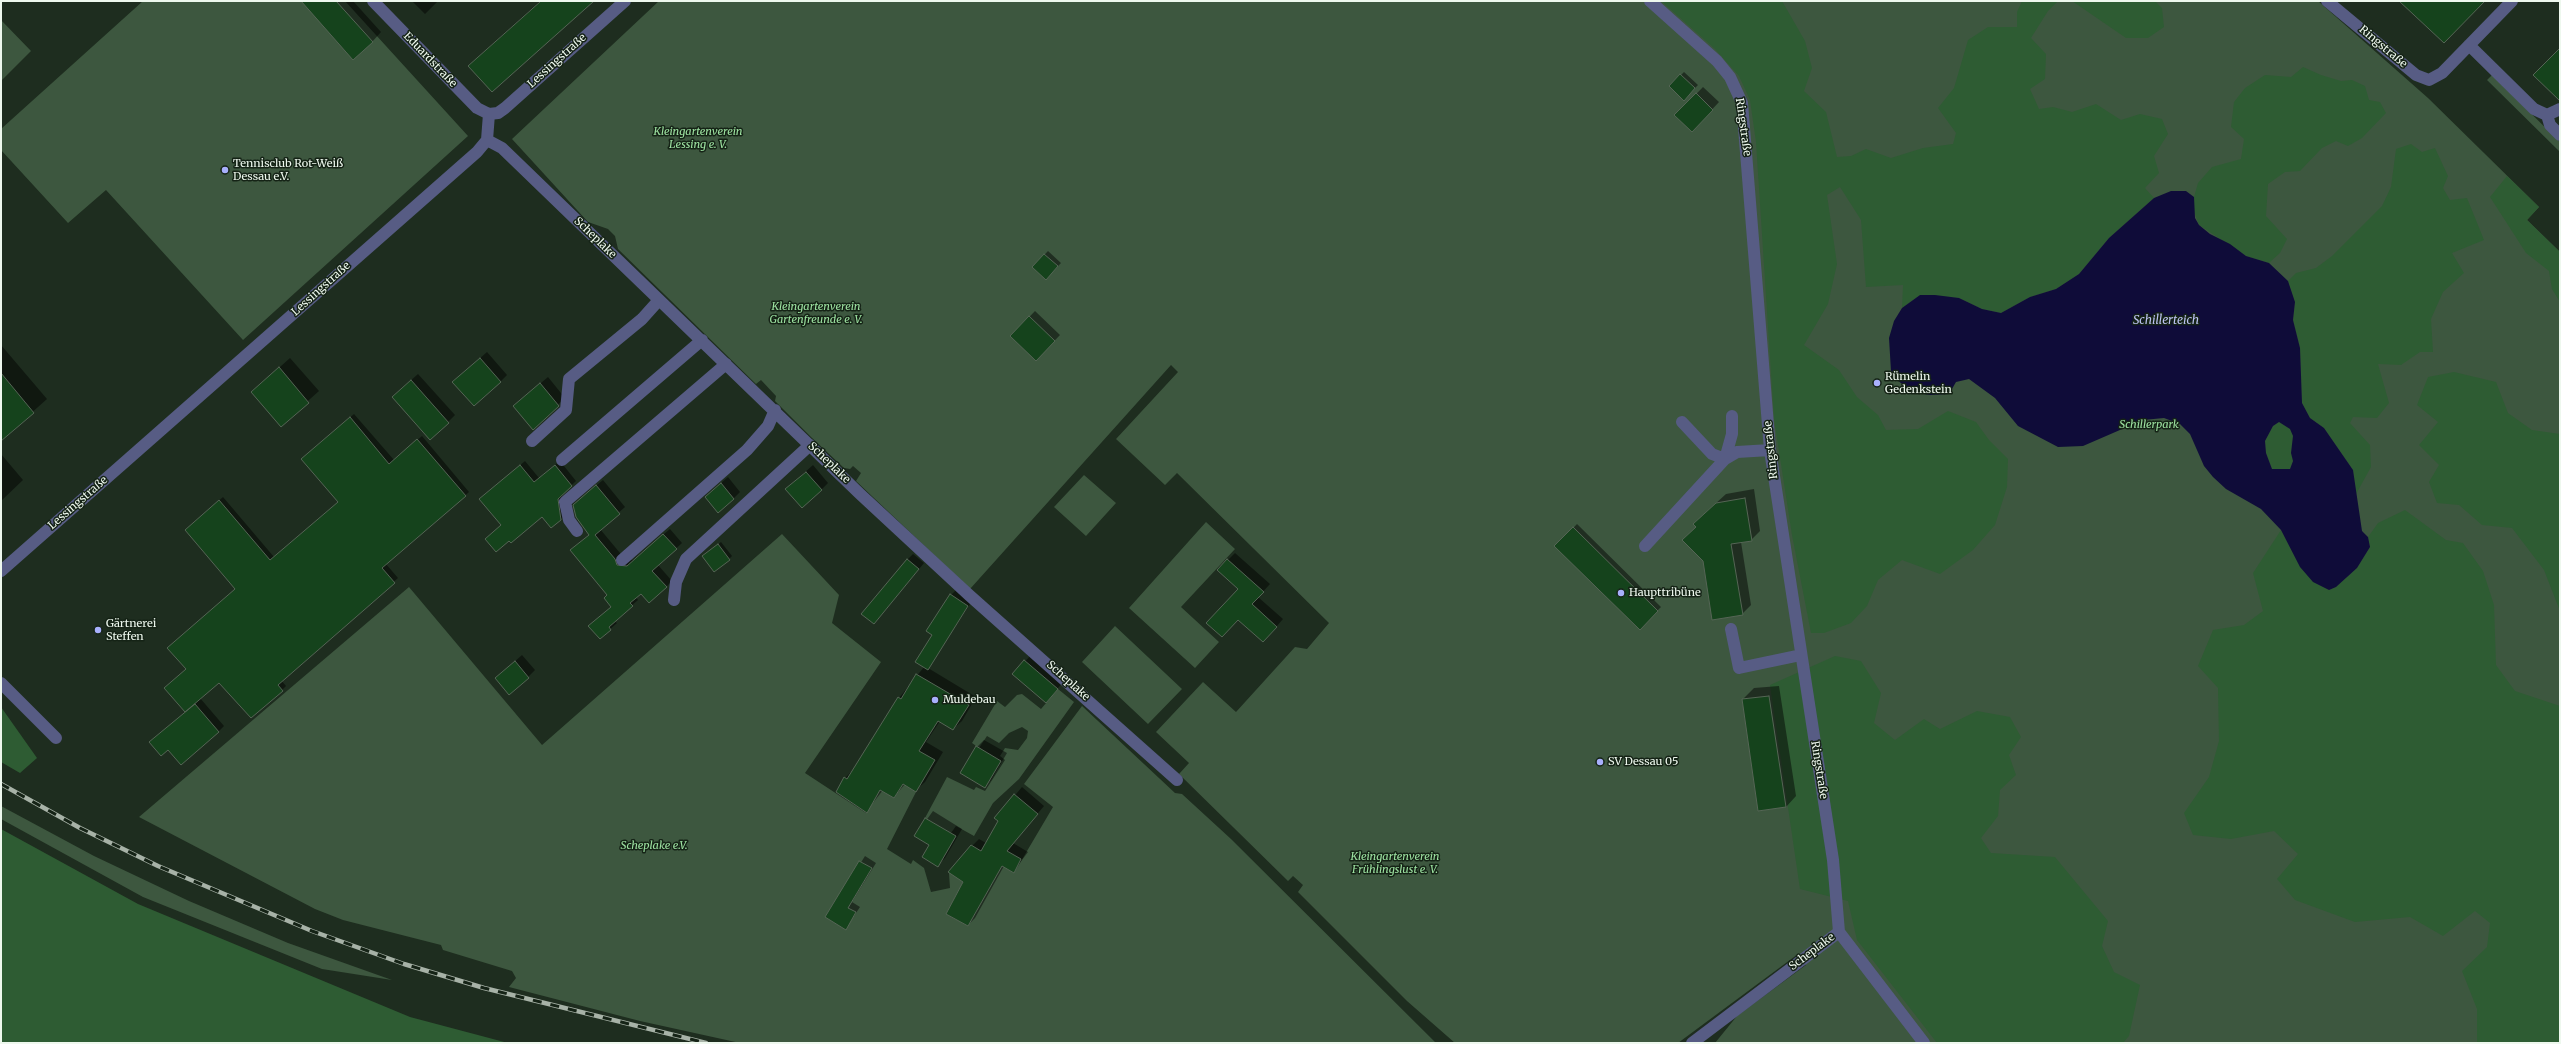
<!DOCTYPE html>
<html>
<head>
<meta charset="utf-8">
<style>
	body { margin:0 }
	#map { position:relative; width:2561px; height:1044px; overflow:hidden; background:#1e2d1f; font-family:Merriweather,serif }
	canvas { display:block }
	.frame { position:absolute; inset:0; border:2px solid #eef8ee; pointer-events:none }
</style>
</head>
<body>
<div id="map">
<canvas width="2561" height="1044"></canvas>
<div class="frame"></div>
</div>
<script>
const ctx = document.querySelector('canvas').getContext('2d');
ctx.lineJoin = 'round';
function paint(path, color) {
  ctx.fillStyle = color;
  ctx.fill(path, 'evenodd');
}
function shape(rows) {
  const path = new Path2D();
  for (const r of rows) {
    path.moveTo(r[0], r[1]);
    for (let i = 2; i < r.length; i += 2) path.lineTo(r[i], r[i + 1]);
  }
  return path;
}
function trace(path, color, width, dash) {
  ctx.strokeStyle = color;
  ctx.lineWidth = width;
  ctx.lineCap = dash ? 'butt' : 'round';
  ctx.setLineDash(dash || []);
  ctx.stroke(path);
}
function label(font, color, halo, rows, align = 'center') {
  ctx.font = font + ' Merriweather,serif';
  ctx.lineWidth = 3;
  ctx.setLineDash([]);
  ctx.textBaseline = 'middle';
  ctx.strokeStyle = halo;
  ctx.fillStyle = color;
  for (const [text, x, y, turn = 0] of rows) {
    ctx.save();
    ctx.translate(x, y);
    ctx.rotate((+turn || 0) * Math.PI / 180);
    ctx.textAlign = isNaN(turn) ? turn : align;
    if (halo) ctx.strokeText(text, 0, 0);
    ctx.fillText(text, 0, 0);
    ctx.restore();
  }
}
const green = shape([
	[143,1,345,1,468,136,243,340,106,190,68,223,1,150,1,129],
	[659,1,2318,1,2428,98,2539,207,2527,220,2560,252,2560,1043,1715,1043,1737,1016,1806,965,1798,954,1678,1043,1455,1043,1407,1001,1298,892,1303,885,1293,876,1288,881,1179,774,1189,763,1156,732,1203,682,1236,712,1295,647,1307,649,1329,623,1177,473,1165,485,1116,439,1178,372,1171,365,970,589,856,481,861,473,853,466,850,469,844,468,811,437,775,401,776,396,761,380,756,384,618,249,615,236,608,229,588,222,512,139],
	[1,20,31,51,1,81],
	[2492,75,2560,142,2560,152,2487,80],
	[1084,475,1116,503,1086,536,1054,507],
	[1206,522,1235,549,1181,607,1219,642,1195,668,1129,608],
	[782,534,839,595,832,623,881,662,805,773,866,813,880,790,894,798,903,784,916,792,887,849,911,864,913,860,924,868,931,892,950,888,949,873,951,869,966,877,946,914,968,926,1002,866,1014,873,1053,807,1024,784,1082,706,1175,793,1182,794,1231,839,1436,1043,740,1043,640,1021,509,987,516,978,512,971,443,950,441,945,343,920,315,909,139,817,409,587,542,745],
	[1115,626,1182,689,1148,724,1082,662],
	[1058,689,1074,702,1019,779,993,803,974,836,956,826,951,833,925,818,947,777,974,790,976,787,985,791,1005,760,1000,756,1005,748,1018,750,1027,738,1028,731,1022,727,1009,733,999,743,987,736,979,748,972,743,997,701,1005,707,1017,695,1022,694,1041,709],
	[1,806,94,856,189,901,288,943,392,980,322,969,143,897,1,819]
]);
const forest = shape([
	[1661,1,1782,1,1805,41,1812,68,1804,91,1826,112,1837,157,1851,156,1866,149,1891,158,1923,148,1953,144,1956,133,1938,108,1954,88,1968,40,1988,27,2017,27,2017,12,2022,1,2058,1,2048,11,2031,38,2046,54,2045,79,2030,89,2039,109,2053,107,2072,112,2096,104,2121,120,2140,114,2162,119,2168,134,2154,156,2159,173,2145,188,2154,198,2109,238,2079,274,2056,289,2030,297,2001,313,1982,309,1959,298,1920,295,1902,308,1903,285,1866,287,1861,220,1840,187,1827,195,1837,264,1828,304,1804,345,1839,370,1857,397,1878,415,1886,430,1918,429,1948,411,1976,422,1989,440,2008,459,2007,487,1995,525,1973,550,1940,574,1902,560,1878,580,1867,606,1851,623,1824,633,1811,633,1792,535,1774,419,1756,142,1750,100,1739,76,1715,49],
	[2072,1,2155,1,2162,8,2164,27,2148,38,2126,38],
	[2303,67,2321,75,2341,81,2352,80,2365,86,2369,100,2380,102,2386,113,2362,138,2348,146,2336,141,2322,148,2300,171,2285,172,2268,184,2266,216,2287,239,2280,253,2269,263,2246,256,2199,225,2193,209,2194,197,2198,183,2212,167,2241,159,2244,139,2231,127,2234,102,2245,88,2265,75,2291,77],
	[2411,144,2422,152,2435,148,2448,176,2443,188,2450,200,2467,198,2484,240,2452,253,2464,273,2443,292,2431,319,2433,352,2420,352,2401,365,2378,364,2389,403,2377,418,2353,417,2350,423,2370,445,2371,467,2356,494,2353,470,2324,428,2310,418,2302,403,2300,348,2293,320,2295,302,2288,281,2296,273,2316,268,2332,256,2382,206,2391,187,2396,149],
	[2507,176,2539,207,2527,220,2560,252,2560,302,2552,289,2549,271,2526,253,2490,197],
	[2454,372,2496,382,2508,413,2532,430,2560,434,2560,611,2544,570,2512,528,2482,525,2459,505,2437,503,2429,482,2439,465,2419,445,2438,422,2417,405,2428,377],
	[2279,422,2291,429,2293,437,2291,453,2293,460,2290,469,2272,469,2266,453,2265,441,2273,426],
	[2405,510,2446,540,2463,543,2483,571,2494,605,2496,665,2515,691,2560,706,2560,1043,2477,1043,2477,1009,2462,971,2487,947,2490,923,2475,911,2443,936,2410,917,2355,922,2295,900,2277,879,2298,854,2274,831,2231,839,2193,835,2184,813,2209,777,2219,741,2218,688,2198,666,2213,630,2244,625,2263,611,2253,573,2281,530,2300,566,2329,590,2336,587,2357,568,2370,547,2368,537,2378,523],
	[1835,656,1861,661,1881,693,1874,723,1895,740,1924,719,1940,729,1977,711,2010,717,2021,737,2009,755,2016,775,2000,790,1998,816,1981,838,1991,853,2055,857,2108,921,2102,946,2114,972,2140,985,2129,1036,2123,1043,1937,1043,1857,940,1848,901,1800,889,1770,685],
	[1,707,37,758,20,773,1,762],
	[1,829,138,904,410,1017,508,1043,1,1043]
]);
const water = shape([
	[2171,191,2186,191,2194,197,2195,218,2199,225,2210,234,2230,244,2246,256,2269,263,2288,281,2295,302,2293,320,2300,348,2302,403,2310,418,2324,428,2353,470,2362,531,2368,537,2370,547,2357,568,2336,587,2329,590,2313,582,2300,567,2281,530,2261,509,2226,489,2213,477,2204,466,2190,434,2180,424,2164,418,2143,420,2083,446,2058,447,2018,426,1995,398,1969,379,1956,382,1949,394,1930,395,1912,392,1896,379,1891,371,1889,338,1894,321,1902,308,1920,295,1935,295,1959,298,1982,309,2001,313,2030,297,2056,289,2079,274,2109,238,2154,198],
	[2279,422,2290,429,2293,436,2291,453,2293,461,2290,469,2272,469,2266,453,2265,441,2273,426]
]);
const shadow = shape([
	[301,1,353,1,381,32,372,42],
	[412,1,438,1,425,14],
	[540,1,593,1,470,66,490,46],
	[1684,72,1698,85,1684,99,1670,86],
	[1703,87,1719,102,1692,131,1676,115],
	[1048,251,1061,263,1046,279,1033,267],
	[1035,311,1060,335,1036,360,1011,336],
	[1,345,47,399,1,440],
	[487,352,507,375,500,382,461,375],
	[290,358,319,391,281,425,252,392],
	[418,374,455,415,448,422,400,390],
	[548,377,565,398,533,428,521,400],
	[354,414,394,460,422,436,469,492,386,564,398,578,281,680,286,686,282,690,219,681,200,698,224,726,218,732,168,749,186,711,166,688,187,669,236,589,190,526,223,497,274,557,339,501,306,455],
	[1,454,23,480,1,501],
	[525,461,539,478,560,461,576,481,562,494,565,514,561,519,542,516,502,524,485,495],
	[813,465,828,483,821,490,794,482],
	[728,477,740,492,733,499,713,490],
	[603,480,625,507,600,529,620,553,622,560,633,560,670,529,682,543,658,565,672,581,666,587,641,592,636,597,638,600,614,621,617,623,600,638,612,606,609,595,580,542,590,534,580,499],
	[1754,489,1760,531,1751,540,1741,542,1751,605,1742,614,1704,561,1697,527,1703,515,1726,494],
	[1577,524,1661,607,1640,628,1556,546],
	[721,542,732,556,729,559,703,556],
	[1235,553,1270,584,1258,597,1283,619,1270,634,1239,588,1218,570],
	[913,554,924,563,879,617,907,560],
	[956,590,972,601,928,668,976,697,962,721,953,729,940,721,926,742,943,752,925,782,916,790,905,784,894,797,883,790,866,812,845,778,853,770,899,698,924,667,934,635,951,595],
	[1032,654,1064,681,1046,702,1013,674],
	[522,655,535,670,528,677,503,672],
	[1779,686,1796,796,1786,807,1743,699,1754,688],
	[984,740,1007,753,991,780,984,786,977,747],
	[1022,787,1044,806,1013,843,1028,852,1013,872,1004,866,975,918,968,925,965,881,972,846,979,839,986,843,999,820,996,818],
	[933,811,962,829,945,858,938,865,931,845,915,836],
	[865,856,876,863,852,902,860,907,846,928,827,917]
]);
const building = shape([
	[301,1,336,1,373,42,353,60,301,1],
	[541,1,594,1,492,92,468,66,541,1],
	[2399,1,2485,1,2444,43,2399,1],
	[2560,48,2560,101,2533,75,2560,48],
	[1680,74,1695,88,1684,101,1669,86,1680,74],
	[1696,93,1713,110,1692,132,1674,115,1696,93],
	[1044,254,1058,266,1046,280,1032,267,1044,254],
	[1029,316,1055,341,1036,361,1010,336,1029,316],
	[480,358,501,382,474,406,452,382,480,358],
	[279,367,309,403,281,427,251,392,279,367],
	[1,373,34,413,1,441,1,373],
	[411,380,449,423,430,440,392,397,411,380],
	[540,383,559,406,533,430,513,406,540,383],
	[350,417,389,464,417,439,466,496,382,568,395,583,278,685,283,691,251,718,219,683,185,712,164,688,186,669,167,648,235,589,185,530,219,500,270,560,338,502,301,459,350,417],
	[520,465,534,482,555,465,572,486,558,499,561,520,551,528,542,517,511,543,509,541,496,552,485,539,501,525,479,499,520,465],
	[806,472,822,490,802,508,785,489,806,472],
	[721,483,734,499,718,513,705,497,721,483],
	[596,485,620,514,595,535,615,559,617,565,627,566,663,534,677,549,652,571,667,587,649,603,641,594,630,603,633,606,609,627,611,630,600,639,588,626,611,607,604,598,607,595,570,550,589,535,576,517,573,505,596,485],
	[1745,498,1752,541,1731,544,1743,615,1712,620,1703,561,1682,540,1696,527,1693,524,1716,503,1745,498],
	[1573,527,1658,611,1640,630,1554,546,1573,527],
	[718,544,730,560,714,572,702,556,718,544],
	[907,559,919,569,874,624,861,614,907,559],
	[1227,559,1264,592,1252,604,1277,627,1263,642,1238,620,1222,637,1206,623,1238,589,1217,570,1227,559],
	[950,594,968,606,928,670,915,662,932,635,926,631,950,594],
	[1024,660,1058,689,1046,703,1012,674,1024,660],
	[515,661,529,678,509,695,495,678,515,661],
	[916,674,969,705,953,730,938,721,919,751,935,760,916,792,903,784,894,798,880,790,867,813,836,792,844,777,847,779,898,697,901,699,916,674],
	[1769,696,1786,807,1758,811,1742,699,1769,696],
	[195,704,219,732,181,765,168,750,161,756,149,742,195,704],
	[976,746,1001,761,985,788,960,773,976,746],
	[1014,794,1038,814,1007,851,1021,859,1014,873,1002,866,968,926,946,914,963,882,948,872,971,845,981,851,998,821,994,818,1014,794],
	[925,818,956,836,938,867,922,857,929,845,914,836,925,818],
	[859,861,872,868,848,908,856,912,846,930,825,917,859,861]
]);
const minor = shape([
	[373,1,477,108,489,114,498,113,505,108,625,1],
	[1650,1,1717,61,1730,77,1742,103,1770,450,1833,860,1839,932],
	[2327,1,2416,75,2429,80,2442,73,2512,1],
	[2469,45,2534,109,2547,115,2550,125,2560,135],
	[2547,115,2560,109],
	[487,140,502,148,860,494,969,595,1177,780],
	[1682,422,1712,454,1725,459,1732,434,1732,416],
	[532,441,566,410,569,379,642,319,659,300],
	[562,460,702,340],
	[577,531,569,520,565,502,726,364],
	[1645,546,1725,459,1737,452,1770,450],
	[622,560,747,450,768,426,775,410],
	[1,571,477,152,487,140,489,114],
	[674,600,676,582,686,559,810,445],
	[1731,629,1739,668,1801,655],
	[1,683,56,738],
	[1839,932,1924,1043],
	[1692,1043,1839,932]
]);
const rail = shape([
	[1,784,80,828,158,866,312,931,404,964,484,988,706,1043]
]);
const markers = [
	[225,170,4,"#a8b0fc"],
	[1877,383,4,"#a8b0fc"],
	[1621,593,4,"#a8b0fc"],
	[98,630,4,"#a8b0fc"],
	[935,700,4,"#a8b0fc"],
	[1600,762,4,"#a8b0fc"]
];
const streetNames = [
	["Ringstraße",2383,47,40],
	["Eduardstraße",430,60,46],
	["Lessingstraße",557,61,-42],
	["Ringstraße",1743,127,82],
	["Scheplake",595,238,44],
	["Lessingstraße",321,289,-42],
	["Ringstraße",1771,450,-96],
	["Scheplake",829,463,44],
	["Lessingstraße",78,503,-41],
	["Scheplake",1068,681,42],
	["Ringstraße",1819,770,81],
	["Scheplake",1812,952,-37]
];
const parkNames = [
	["Kleingartenverein",698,132],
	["Lessing e. V.",698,145],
	["Kleingartenverein",816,307],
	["Gartenfreunde e. V.",816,320],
	["Schillerpark",2149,425],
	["Scheplake e.V.",654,846],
	["Kleingartenverein",1395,857],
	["Frühlingslust e. V.",1395,870]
];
const poiNames = [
	["Tennisclub Rot-Weiß",233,164],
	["Dessau e.V.",233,177],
	["Rümelin",1885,377],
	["Gedenkstein",1885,390],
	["Haupttribüne",1629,593],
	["Gärtnerei",106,624],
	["Steffen",106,637],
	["Muldebau",943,700],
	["SV Dessau 05",1608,762]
];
const waterNames = [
	["Schillerteich",2166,321]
];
paint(green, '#3d573f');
paint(forest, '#2e5c33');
paint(water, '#0f0c39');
paint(shadow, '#0007');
paint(building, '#15431c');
trace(building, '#556555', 1);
trace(minor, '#575c84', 12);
trace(rail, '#a7b2a7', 4.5);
trace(rail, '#152316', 3, [9]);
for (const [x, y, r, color] of markers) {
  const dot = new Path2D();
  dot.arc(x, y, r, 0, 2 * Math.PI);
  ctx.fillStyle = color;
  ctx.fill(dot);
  trace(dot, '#152316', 1.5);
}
label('11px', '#eef8ee', '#152316', streetNames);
label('italic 11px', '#9de2a1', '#152316', parkNames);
label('11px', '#eef8ee', '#152316', poiNames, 'left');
label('italic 12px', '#bdc3f3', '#152316', waterNames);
</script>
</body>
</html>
